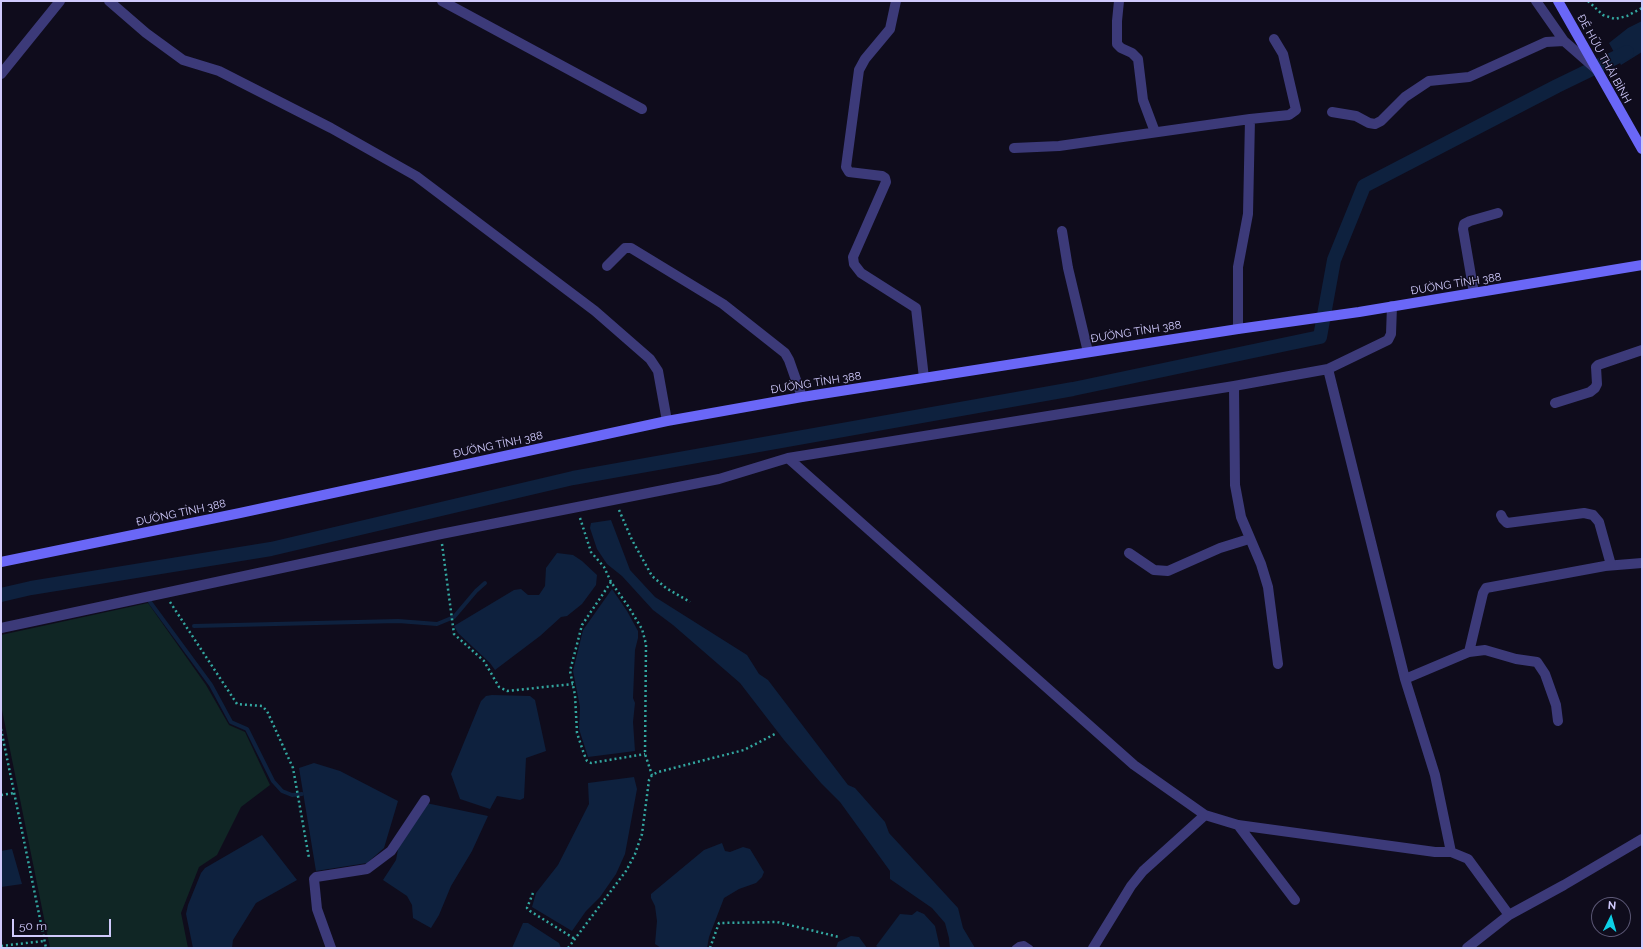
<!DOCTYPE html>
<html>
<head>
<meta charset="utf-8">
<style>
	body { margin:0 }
	#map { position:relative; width:1643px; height:949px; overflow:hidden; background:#0f0c1c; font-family:Raleway,sans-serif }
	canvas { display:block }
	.frame { position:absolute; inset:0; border:2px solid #d0cafc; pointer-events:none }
	.north { position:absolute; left:1591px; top:897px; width:40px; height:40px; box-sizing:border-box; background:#0f0c1c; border:1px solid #5c5876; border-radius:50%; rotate:5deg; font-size:11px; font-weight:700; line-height:16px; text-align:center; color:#d0cafc }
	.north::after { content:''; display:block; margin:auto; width:14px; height:18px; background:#0dd0e6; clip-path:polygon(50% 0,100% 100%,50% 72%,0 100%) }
	.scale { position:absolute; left:12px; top:919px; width:99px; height:18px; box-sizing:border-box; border:2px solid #d0cafc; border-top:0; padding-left:5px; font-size:12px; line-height:14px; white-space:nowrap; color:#d0cafc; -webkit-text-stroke:3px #0f0c1c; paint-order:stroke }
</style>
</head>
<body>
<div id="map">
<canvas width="1643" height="949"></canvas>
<div class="frame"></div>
<div class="north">N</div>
<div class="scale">50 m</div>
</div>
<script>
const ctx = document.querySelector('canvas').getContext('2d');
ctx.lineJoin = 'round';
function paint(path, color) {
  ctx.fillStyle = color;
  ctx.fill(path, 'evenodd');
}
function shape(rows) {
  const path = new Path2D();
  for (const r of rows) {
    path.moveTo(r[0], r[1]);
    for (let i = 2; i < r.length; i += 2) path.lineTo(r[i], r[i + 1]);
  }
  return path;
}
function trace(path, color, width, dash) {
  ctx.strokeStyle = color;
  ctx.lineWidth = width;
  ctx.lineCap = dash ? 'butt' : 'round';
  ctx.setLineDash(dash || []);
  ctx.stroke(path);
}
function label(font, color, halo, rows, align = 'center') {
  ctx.font = font + ' Raleway,sans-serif';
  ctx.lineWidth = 3;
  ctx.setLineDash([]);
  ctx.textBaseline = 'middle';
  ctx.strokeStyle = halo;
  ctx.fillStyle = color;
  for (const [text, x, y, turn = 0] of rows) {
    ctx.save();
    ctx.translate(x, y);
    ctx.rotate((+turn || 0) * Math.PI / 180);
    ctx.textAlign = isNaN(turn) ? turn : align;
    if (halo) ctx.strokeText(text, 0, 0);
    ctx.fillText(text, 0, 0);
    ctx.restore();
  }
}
const green = shape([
	[148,603,206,685,229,725,245,732,270,785,241,807,217,855,199,867,181,913,188,948,50,948,1,705,1,635]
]);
const water = shape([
	[1642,21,1642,52,1621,65,1609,43,1628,28],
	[611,520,630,570,655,597,747,655,759,674,768,680,848,785,855,788,885,822,889,833,958,908,963,928,975,948,950,948,949,938,945,923,932,908,890,879,890,871,840,802,821,783,784,740,740,683,673,625,653,610,622,576,607,564,597,549,590,528,591,523],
	[557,553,573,555,582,561,597,575,596,585,582,604,567,616,561,617,540,636,495,670,490,663,458,633,454,626,514,590,521,589,528,595,539,595,545,586,546,568],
	[612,589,627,611,638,631,638,638,635,650,633,698,635,703,633,722,635,751,588,757,579,729,580,707,573,671,583,630],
	[492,695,530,696,535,700,546,751,526,758,524,798,520,800,497,796,490,809,460,799,451,774,481,701,486,696],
	[314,763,340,771,398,801,384,848,367,863,316,871,299,768],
	[634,777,637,789,625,854,616,874,600,897,586,911,572,931,532,907,536,893,558,865,589,804,588,783],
	[426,803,488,816,472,851,451,886,439,915,431,928,413,918,412,905,407,896,383,880,396,860,399,844],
	[262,835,297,880,256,903,233,940,232,948,193,948,186,914,188,905,201,873,205,868],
	[722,843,725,851,730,852,743,847,750,849,764,872,762,877,756,883,739,889,724,898,709,937,707,948,661,948,655,944,657,921,655,906,651,898,651,894,704,850],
	[12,849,22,884,1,887,1,851],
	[917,911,924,914,935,926,940,948,879,948,876,946,900,914,912,915],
	[523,923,528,923,559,943,561,948,512,948],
	[851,936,859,937,867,948,836,948,838,942]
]);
const stream = shape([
	[150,602,211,685,231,722,247,729,273,781,282,791,292,795,302,794],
	[194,626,398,621,437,624,454,617,476,591,485,583]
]);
const canal = shape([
	[1,595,31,588,271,549,573,478,1073,389,1320,337,1334,260,1364,186,1557,86,1627,52]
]);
const path = shape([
	[1588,1,1603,15,1615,19,1627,16,1642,8],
	[619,510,632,540,652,576,666,588,690,602],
	[580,518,591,552,604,567,611,582,628,606,642,629,646,644,645,754,652,775],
	[442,544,454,634,484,661,499,687,507,691,573,684],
	[611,582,582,625,570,671,575,695,577,733,584,754,587,761,591,763,645,754],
	[170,602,237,704,262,706,267,711,293,768,309,858],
	[1,729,46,948],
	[1,795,14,793],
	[533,893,527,908,530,911,575,939],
	[1,946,44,941],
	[568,948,626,871,635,854,642,834,649,780,652,775,658,772,744,750,775,734],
	[710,948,719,923,777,922,839,937]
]);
const lane = shape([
	[1015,948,1019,945,1024,944,1030,948]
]);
const street = shape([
	[109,1,146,33,183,60,219,71,331,128,416,176,595,311,650,359,658,371,667,421],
	[442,1,642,109],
	[896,1,890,29,865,59,859,70,846,167,849,172,882,176,885,178,886,182,853,257,854,264,861,273,916,308,924,378],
	[1119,1,1117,21,1117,44,1121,48,1132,53,1138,59,1143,100,1155,132],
	[1536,1,1564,41,1596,69],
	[1,74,60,1],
	[1332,112,1356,116,1369,123,1375,124,1381,121,1405,97,1429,81,1469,77,1546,42,1564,41],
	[1014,148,1059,146,1250,119],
	[1062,231,1068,268,1088,352],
	[607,266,625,248,631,248,723,304,785,353,789,360,802,397],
	[1474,293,1463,229,1464,224,1470,221,1498,213],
	[1392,306,1391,334,1388,340,1328,369,1405,679,1435,775,1451,852,1468,859,1509,915],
	[1238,329,1238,267,1248,214,1250,119,1289,115,1296,110,1283,54,1274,39],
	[1234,386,1235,485,1241,517,1261,564,1268,587,1278,664],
	[1555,403,1590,392,1595,388,1597,384,1596,367,1598,365,1642,350],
	[788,458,1134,765,1205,815],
	[1501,515,1503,519,1507,523,1584,513,1593,515,1599,522,1611,565],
	[1129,553,1154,570,1168,571,1220,548,1249,539],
	[1,628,441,534,719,479,788,458,1234,386,1328,369],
	[1469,652,1485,650,1516,659,1537,662,1545,674,1556,705,1558,721],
	[1405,679,1469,652,1483,593,1486,588,1605,566,1642,563],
	[1238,825,1295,900],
	[331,948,317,909,314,879,316,877,367,869,391,851,425,800],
	[1093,948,1131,886,1143,871,1205,815,1238,825,1435,852,1451,852],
	[1467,948,1509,915,1564,885,1642,839]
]);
const secondary = shape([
	[1558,1,1642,149],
	[1,562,240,513,667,421,802,397,1238,329,1359,312,1642,265]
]);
const streetNames = [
	["ĐÊ HỮU THÁI BÌNH",1604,59,61],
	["ĐƯỜNG TỈNH 388",1456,284,-9],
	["ĐƯỜNG TỈNH 388",1136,332,-9],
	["ĐƯỜNG TỈNH 388",816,383,-9],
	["ĐƯỜNG TỈNH 388",498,445,-12],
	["ĐƯỜNG TỈNH 388",181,513,-12]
];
paint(green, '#102625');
paint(water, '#0e213e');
trace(stream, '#0e213e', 4);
trace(canal, '#0e213e', 14);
trace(path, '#33a7a0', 2.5, [2, 3]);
trace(lane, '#3c3a79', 6);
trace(street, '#3c3a79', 10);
trace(secondary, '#6a67f7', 10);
label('11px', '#d0cafc', '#0f0c1c', streetNames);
</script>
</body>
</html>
